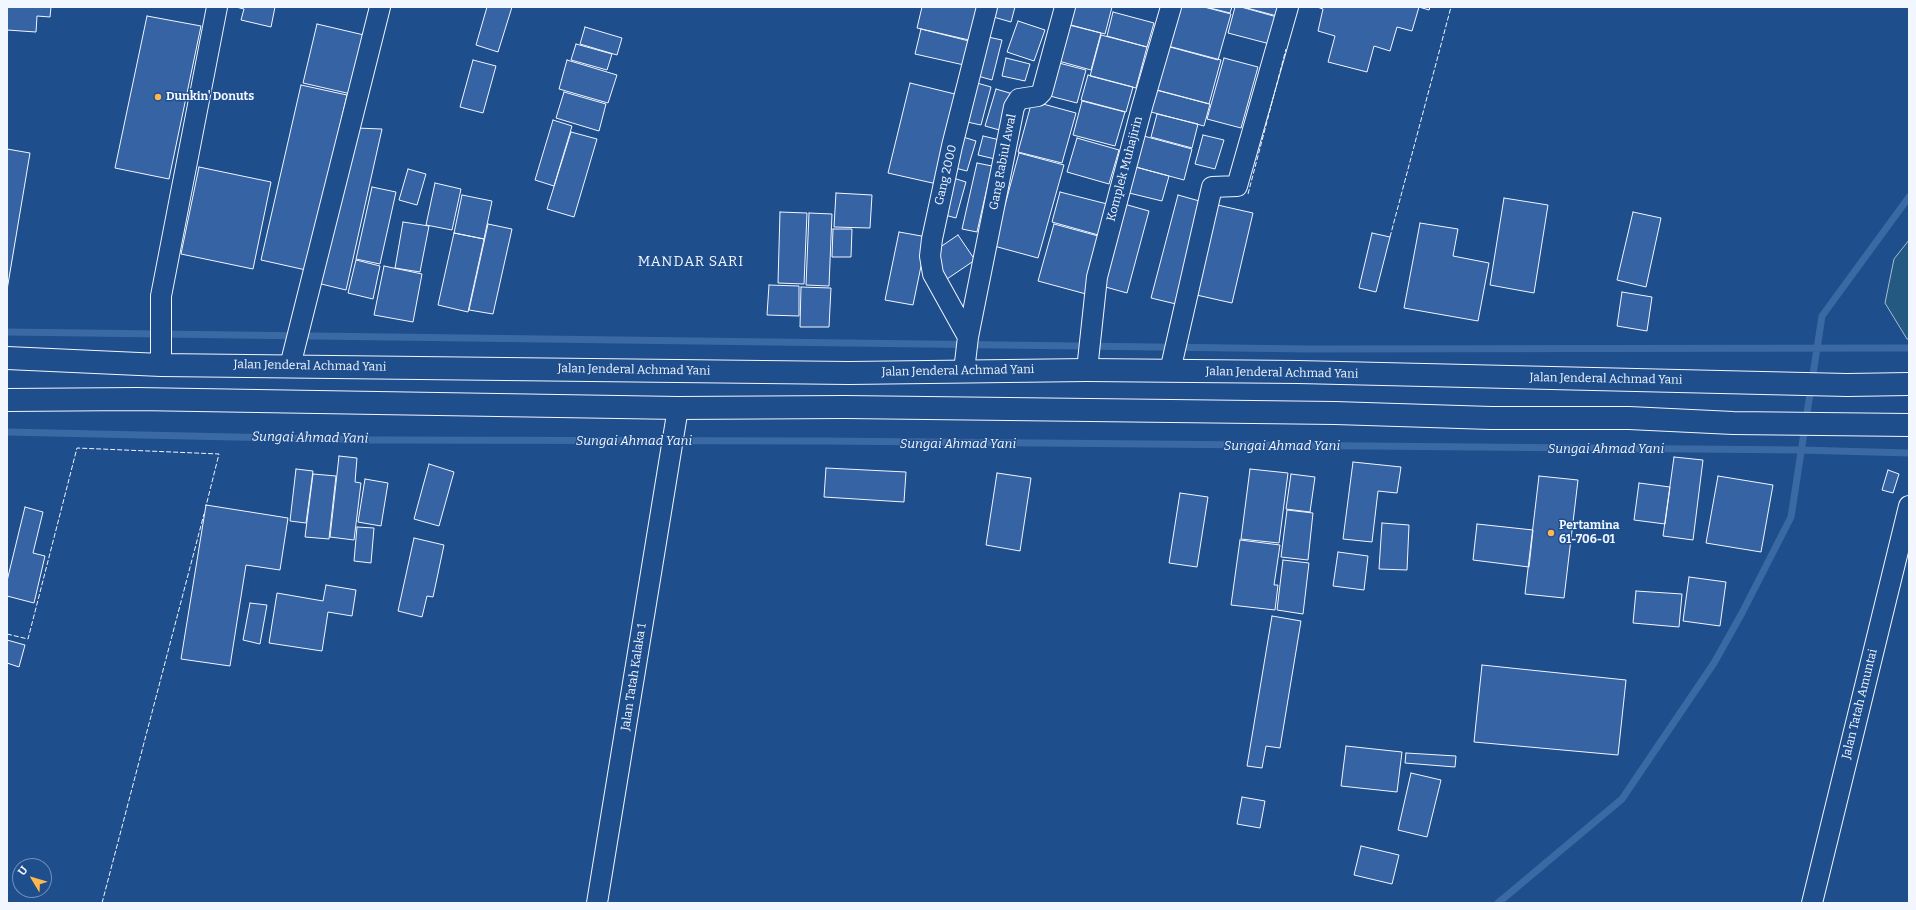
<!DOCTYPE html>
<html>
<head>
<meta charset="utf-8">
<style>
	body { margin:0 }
	#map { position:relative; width:1916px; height:910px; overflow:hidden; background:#1f4e8c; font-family:Bitter,serif }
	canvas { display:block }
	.frame { position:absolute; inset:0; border:8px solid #f2f6ff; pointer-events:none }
	.north { position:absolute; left:12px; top:858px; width:40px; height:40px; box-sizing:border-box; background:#1f4e8c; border:1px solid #7391ba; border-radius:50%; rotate:308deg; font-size:11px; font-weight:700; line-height:16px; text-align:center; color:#f2f6ff }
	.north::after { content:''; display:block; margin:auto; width:14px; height:18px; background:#ffb74d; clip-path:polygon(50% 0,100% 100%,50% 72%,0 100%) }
</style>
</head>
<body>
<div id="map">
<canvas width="1916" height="910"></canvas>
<div class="frame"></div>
<div class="north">U</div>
</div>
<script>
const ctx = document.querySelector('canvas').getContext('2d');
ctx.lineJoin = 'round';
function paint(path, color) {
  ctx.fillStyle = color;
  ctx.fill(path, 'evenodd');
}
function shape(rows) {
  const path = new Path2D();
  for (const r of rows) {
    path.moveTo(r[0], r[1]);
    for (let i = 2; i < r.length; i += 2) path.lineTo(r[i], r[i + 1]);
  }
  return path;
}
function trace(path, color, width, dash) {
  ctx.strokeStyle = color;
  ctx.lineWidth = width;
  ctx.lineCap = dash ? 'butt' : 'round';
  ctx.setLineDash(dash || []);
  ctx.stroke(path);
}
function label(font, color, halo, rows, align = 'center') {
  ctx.font = font + ' Bitter,serif';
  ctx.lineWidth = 3;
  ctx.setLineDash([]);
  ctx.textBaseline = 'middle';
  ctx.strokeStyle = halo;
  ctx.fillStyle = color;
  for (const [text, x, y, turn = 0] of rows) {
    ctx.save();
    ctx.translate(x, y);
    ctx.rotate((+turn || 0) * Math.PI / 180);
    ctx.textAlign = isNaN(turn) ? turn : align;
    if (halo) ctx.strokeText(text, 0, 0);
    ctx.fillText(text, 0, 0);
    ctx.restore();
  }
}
const green = shape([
	[1909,240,1909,339,1907,339,1885,303,1894,259,1909,240]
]);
const stream = shape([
	[7,332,1308,349,1909,348],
	[7,432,370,440,822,441,1801,450,1909,453],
	[1498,903,1622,799,1714,663,1742,613,1791,517,1822,316,1909,197]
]);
const building = shape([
	[7,7,51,7,50,17,37,16,36,32,7,30,7,7],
	[236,7,275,7,271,27,241,20,244,9,236,7],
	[487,7,512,7,498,52,476,45,487,7],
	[922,7,978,7,969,40,917,28,922,7],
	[993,7,1015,7,1011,22,990,16,993,7],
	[1072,7,1112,7,1105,34,1067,24,1072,7],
	[1180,7,1204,7,1231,14,1218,60,1170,47,1180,7],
	[1206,7,1232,7,1230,13,1206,7],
	[1235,7,1241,7,1277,17,1270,44,1228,33,1235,7],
	[1243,7,1280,7,1277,16,1243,7],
	[1317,7,1430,7,1429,10,1419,7,1412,31,1397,27,1390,51,1374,46,1367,72,1328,62,1335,36,1318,31,1323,9,1317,7],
	[1113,12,1154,23,1147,47,1107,36,1113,12],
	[147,16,201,26,169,179,115,168,147,16],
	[1018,21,1045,30,1034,61,1007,52,1018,21],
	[317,24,364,35,351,94,303,83,317,24],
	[1065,24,1101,33,1091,70,1055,60,1065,24],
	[585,27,622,38,617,55,580,44,585,27],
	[921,29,969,41,964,65,915,54,921,29],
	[1101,35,1147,47,1136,88,1090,76,1101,35],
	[988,37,1002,40,992,80,978,76,988,37],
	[576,44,612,54,607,70,571,60,576,44],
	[1168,46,1221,60,1209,104,1156,90,1168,46],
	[1006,58,1030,64,1025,81,1002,76,1006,58],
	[1224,58,1258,67,1241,128,1207,119,1224,58],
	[473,60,496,66,483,113,460,107,473,60],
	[567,60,617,75,608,103,559,89,567,60],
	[1055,62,1086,70,1077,103,1046,95,1055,62],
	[1088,75,1133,87,1126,112,1081,100,1088,75],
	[910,83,959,95,937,184,888,173,910,83],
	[977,83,991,87,981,125,967,122,977,83],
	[301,85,347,95,306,270,261,260,301,85],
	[996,89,1013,94,1003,131,985,126,996,89],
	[1157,90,1210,104,1204,126,1151,112,1157,90],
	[564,92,606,104,599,131,556,118,564,92],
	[1032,101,1076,113,1062,163,1018,152,1032,101],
	[1082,101,1125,112,1115,146,1073,135,1082,101],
	[1157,114,1198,124,1192,148,1151,137,1157,114],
	[553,120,572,126,554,186,535,180,553,120],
	[356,128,382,129,346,290,313,282,356,128],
	[571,132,597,139,574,217,547,209,571,132],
	[1140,135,1192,149,1184,180,1132,166,1140,135],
	[1203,135,1224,140,1215,169,1195,164,1203,135],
	[960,136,976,141,967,171,951,167,960,136],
	[983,136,1000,140,995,159,978,155,983,136],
	[1077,138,1119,150,1109,184,1067,172,1077,138],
	[7,149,30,153,7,290,7,149],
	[1019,153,1064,165,1038,258,994,246,1019,153],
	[977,163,992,166,977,232,962,229,977,163],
	[1132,166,1169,176,1162,201,1125,192,1132,166],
	[199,167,271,182,253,269,181,254,199,167],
	[408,169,426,174,417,205,399,200,408,169],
	[950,177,966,182,956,218,941,214,950,177],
	[435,183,461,189,452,230,426,225,435,183],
	[372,187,396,192,380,264,356,259,372,187],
	[1060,192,1111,205,1102,236,1052,222,1060,192],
	[836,193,872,195,870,228,834,227,836,193],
	[462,195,492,201,484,239,454,233,462,195],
	[1178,195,1203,202,1176,304,1151,298,1178,195],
	[1504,198,1548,205,1534,293,1490,285,1504,198],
	[1124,204,1149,211,1127,293,1102,286,1124,204],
	[1213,204,1253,213,1232,303,1192,294,1213,204],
	[780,212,807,213,804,284,778,283,780,212],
	[1633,212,1661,218,1646,287,1617,280,1633,212],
	[809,213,832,214,829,286,806,285,809,213],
	[403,222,429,226,420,272,395,268,403,222],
	[1420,223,1458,229,1453,256,1489,263,1478,321,1404,308,1420,223],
	[488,224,512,229,493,314,469,310,488,224],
	[1054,224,1102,237,1086,294,1038,281,1054,224],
	[833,229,852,229,851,257,832,257,833,229],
	[899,232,927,237,913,305,885,300,899,232],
	[454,233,484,239,468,312,438,305,454,233],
	[1372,233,1390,237,1376,292,1359,288,1372,233],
	[958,235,975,260,947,279,930,254,958,235],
	[356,260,380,266,373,299,348,293,356,260],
	[384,266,422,274,413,322,374,315,384,266],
	[769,285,799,286,799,316,767,315,769,285],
	[801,287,831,288,829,327,800,327,801,287],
	[1622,292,1652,297,1647,331,1617,326,1622,292],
	[339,456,357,458,355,482,361,483,354,540,330,537,339,456],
	[1674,457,1703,460,1693,540,1663,536,1674,457],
	[1353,462,1401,467,1397,493,1378,491,1372,542,1343,539,1353,462],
	[429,464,454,472,439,526,414,519,429,464],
	[826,468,906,472,904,502,824,497,826,468],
	[296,469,313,471,306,523,290,521,296,469],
	[1250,469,1288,473,1279,543,1241,539,1250,469],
	[1888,470,1899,474,1893,493,1882,490,1888,470],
	[997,473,1031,478,1020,551,986,545,997,473],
	[313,474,336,476,329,539,305,537,313,474],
	[1291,474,1315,477,1310,512,1286,509,1291,474],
	[1539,476,1578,480,1564,598,1525,594,1539,476],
	[1718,476,1773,485,1761,552,1706,543,1718,476],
	[365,479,388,483,381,526,358,522,365,479],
	[1639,483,1670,487,1665,524,1634,520,1639,483],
	[1180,493,1208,497,1197,567,1169,563,1180,493],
	[206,505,288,518,280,570,246,565,230,666,181,659,206,505],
	[25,507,43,512,33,553,45,556,34,603,7,596,7,581,25,507],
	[1287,510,1313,513,1308,560,1281,557,1287,510],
	[1382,523,1409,525,1407,570,1379,569,1382,523],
	[1477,524,1533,530,1529,567,1473,560,1477,524],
	[357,527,374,528,371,563,354,561,357,527],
	[414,538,444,545,433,597,427,596,422,617,398,611,414,538],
	[1240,540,1280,545,1274,585,1278,585,1275,610,1231,605,1240,540],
	[1338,552,1368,556,1364,590,1333,586,1338,552],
	[1283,560,1309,563,1303,614,1277,610,1283,560],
	[1689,577,1726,582,1720,626,1683,621,1689,577],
	[326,585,356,590,352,616,328,612,322,651,269,643,277,593,323,601,326,585],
	[1636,591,1682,594,1679,627,1633,623,1636,591],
	[250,603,267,605,260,644,243,640,250,603],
	[1272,616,1301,621,1280,748,1266,746,1262,768,1247,766,1272,616],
	[7,640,25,645,19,667,7,663,7,640],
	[1482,665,1626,680,1618,755,1474,742,1482,665],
	[1346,746,1402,752,1397,792,1341,786,1346,746],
	[1406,753,1456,756,1455,767,1405,763,1406,753],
	[1411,773,1441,780,1427,837,1398,830,1411,773],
	[1242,797,1265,801,1260,828,1237,824,1242,797],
	[1361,846,1399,855,1392,884,1354,875,1361,846]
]);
const minor = shape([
	[968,337,933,274,930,256,932,239,952,146,987,7],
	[161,365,161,296,217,7],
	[290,366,380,7],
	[1087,370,1097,277,1142,107,1171,7],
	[964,371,968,337,1014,107,1019,99,1038,96,1042,92,1065,7],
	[1170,371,1212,187,1237,186,1288,7],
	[597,903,678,408],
	[1812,903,1909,506]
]);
const trunk = shape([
	[7,358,161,365,849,373,1087,370,1298,372,1847,385,1909,384],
	[7,400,137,399,678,408,845,407,1335,413,1491,418,1629,418,1733,423,1909,425]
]);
const fence = shape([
	[1248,194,1286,49],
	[1390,237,1451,7],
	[7,634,28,639,77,448,219,454,206,506],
	[102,903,204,514]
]);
const markers = [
	[158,97,4,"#ffb74d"],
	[1551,533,4,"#ffb74d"]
];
const poiNames = [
	["Dunkin' Donuts",166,97],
	["Pertamina",1559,526],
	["61-706-01",1559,540]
];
const streetNames = [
	["Gang Rabiul Awal",1003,162,-79],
	["Komplek Muhajirin",1125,169,-75],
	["Gang 2000",946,175,-77],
	["Jalan Jenderal Achmad Yani",310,366,1],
	["Jalan Jenderal Achmad Yani",634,370,1],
	["Jalan Jenderal Achmad Yani",958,371,-1],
	["Jalan Jenderal Achmad Yani",1282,373,1],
	["Jalan Jenderal Achmad Yani",1606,379,1],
	["Jalan Tatah Kalaka 1",634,677,-81],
	["Jalan Tatah Amuntai",1860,704,-76]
];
const waterNames = [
	["Sungai Ahmad Yani",310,438,1],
	["Sungai Ahmad Yani",634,441],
	["Sungai Ahmad Yani",958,444],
	["Sungai Ahmad Yani",1282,446],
	["Sungai Ahmad Yani",1606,449]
];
const quarterNames = [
	["MANDAR SARI",691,262]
];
paint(green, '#245a82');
trace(green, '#a8bbd7', 1);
trace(stream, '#3b69a3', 7);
paint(building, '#3563a3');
trace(building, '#f2f6ff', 1);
trace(minor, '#f2f6ff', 22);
trace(trunk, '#f2f6ff', 24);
trace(minor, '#1f4e8c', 20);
trace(trunk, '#1f4e8c', 22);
trace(fence, '#f2f6ff', 1, [5, 2]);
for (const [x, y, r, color] of markers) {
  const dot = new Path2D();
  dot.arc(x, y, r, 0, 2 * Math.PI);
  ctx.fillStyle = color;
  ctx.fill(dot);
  trace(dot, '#1f4e8c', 1.5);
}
label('bold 12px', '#f2f6ff', '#1f4e8c', poiNames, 'left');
label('12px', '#f2f6ff', '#1f4e8c', streetNames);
label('italic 13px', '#f2f6ff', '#1f4e8c', waterNames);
ctx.letterSpacing = '1px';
label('14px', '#f2f6ff', '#1f4e8c', quarterNames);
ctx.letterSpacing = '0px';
</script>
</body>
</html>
